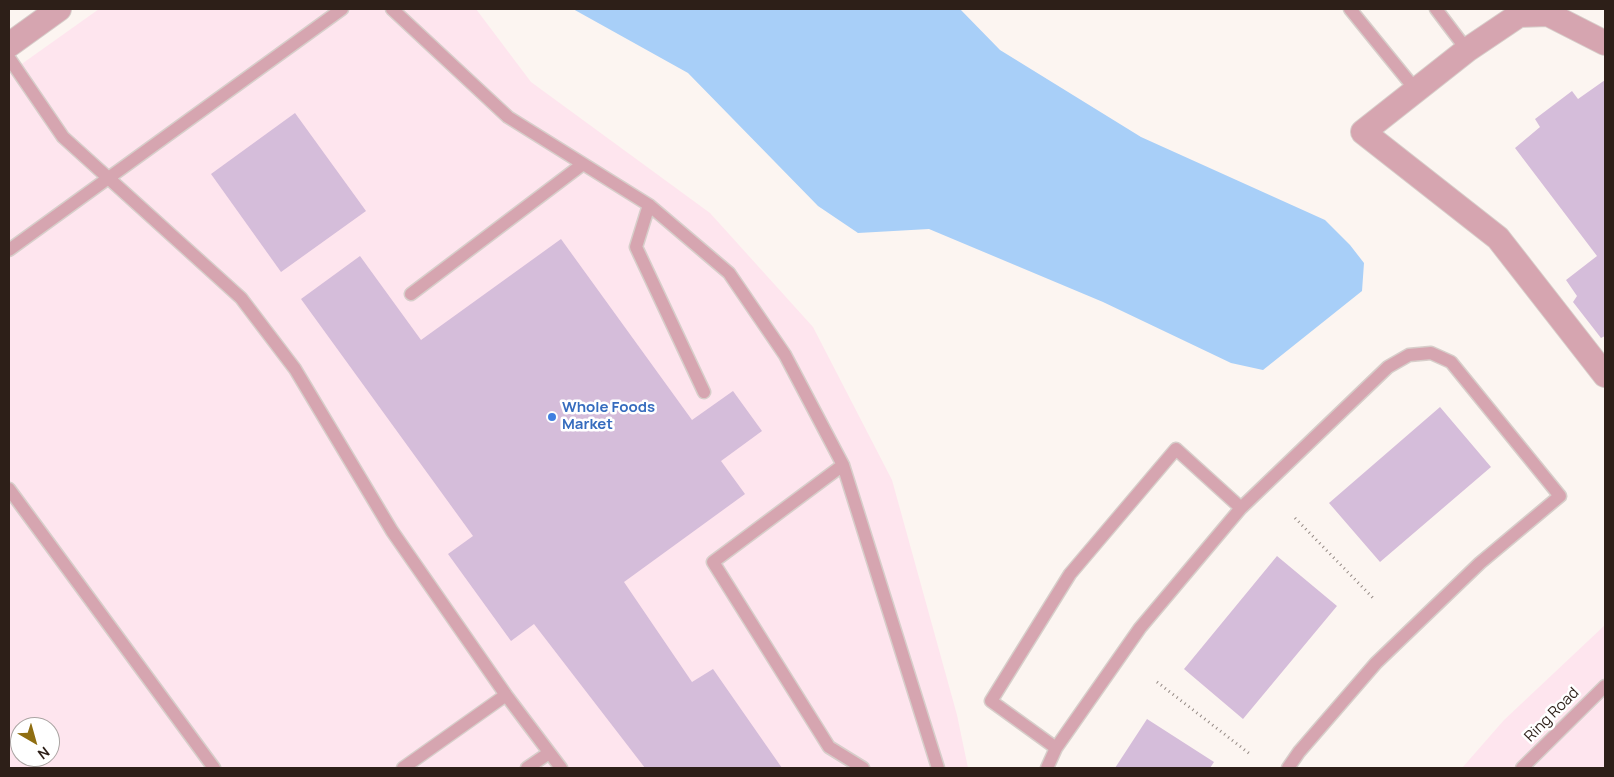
<!DOCTYPE html>
<html>
<head>
<meta charset="utf-8">
<style>
	body { margin:0 }
	#map { position:relative; width:1614px; height:777px; overflow:hidden; background:#fcf5f1; font-family:Manrope,sans-serif }
	canvas { display:block }
	.frame { position:absolute; inset:0; border:10px solid #2d1f18; pointer-events:none }
	.north { position:absolute; left:10px; top:717px; width:50px; height:50px; box-sizing:border-box; background:#fff; border:1px solid #aba5a3; border-radius:50%; rotate:142deg; font-size:14px; font-weight:700; line-height:20px; text-align:center; color:#2d1f18 }
	.north::after { content:''; display:block; margin:auto; width:18px; height:22px; background:#8f6e12; clip-path:polygon(50% 0,100% 100%,50% 72%,0 100%) }
</style>
</head>
<body>
<div id="map">
<canvas width="1614" height="777"></canvas>
<div class="frame"></div>
<div class="north">N</div>
</div>
<script>
const ctx = document.querySelector('canvas').getContext('2d');
ctx.lineJoin = 'round';
function paint(path, color) {
  ctx.fillStyle = color;
  ctx.fill(path, 'evenodd');
}
function shape(rows) {
  const path = new Path2D();
  for (const r of rows) {
    path.moveTo(r[0], r[1]);
    for (let i = 2; i < r.length; i += 2) path.lineTo(r[i], r[i + 1]);
  }
  return path;
}
function trace(path, color, width, dash) {
  ctx.strokeStyle = color;
  ctx.lineWidth = width;
  ctx.lineCap = dash ? 'butt' : 'round';
  ctx.setLineDash(dash || []);
  ctx.stroke(path);
}
function label(font, color, halo, rows, align = 'center') {
  ctx.font = font + ' Manrope,sans-serif';
  ctx.lineWidth = 5;
  ctx.setLineDash([]);
  ctx.textBaseline = 'middle';
  ctx.strokeStyle = halo;
  ctx.fillStyle = color;
  for (const [text, x, y, turn = 0] of rows) {
    ctx.save();
    ctx.translate(x, y);
    ctx.rotate((+turn || 0) * Math.PI / 180);
    ctx.textAlign = isNaN(turn) ? turn : align;
    if (halo) ctx.strokeText(text, 0, 0);
    ctx.fillText(text, 0, 0);
    ctx.restore();
  }
}
const commercial = shape([
	[99,9,476,9,531,82,710,213,813,327,892,480,957,715,968,768,9,768,9,73],
	[20,727,50,727,50,757,20,757],
	[1605,625,1605,768,1462,768,1504,720]
]);
const water = shape([
	[573,9,960,9,1000,50,1141,137,1325,220,1350,245,1364,263,1362,291,1263,370,1231,363,1103,302,929,229,858,233,818,206,688,73]
]);
const building = shape([
	[1605,80,1605,336,1601,338,1573,302,1577,296,1566,280,1597,256,1515,148,1540,127,1535,119,1572,91,1578,99],
	[295,113,366,211,281,272,211,174],
	[561,239,692,420,733,391,762,431,721,461,745,494,624,582,692,682,713,669,782,768,645,768,534,624,511,641,448,554,473,536,301,299,360,256,421,340],
	[1440,407,1491,467,1380,562,1329,503],
	[1277,556,1337,606,1243,719,1184,669],
	[1147,719,1214,762,1210,768,1115,768]
]);
const path = shape([
	[1295,518,1375,600],
	[1157,682,1250,754]
]);
const service = shape([
	[392,9,508,117,649,205,729,273,785,355,843,465,938,768],
	[1350,9,1415,89],
	[1436,9,1467,50],
	[9,58,63,137,241,298,295,369,392,531,506,695,561,768],
	[649,205,636,247,704,392],
	[9,250,342,9],
	[411,294,583,164],
	[843,465,713,562,829,747,863,768],
	[9,489,214,768],
	[1056,748,991,701,1070,574,1176,449,1241,508],
	[403,768,506,695],
	[527,768,549,753],
	[1047,768,1056,748,1140,628,1241,508,1388,367,1409,355,1431,353,1451,362,1560,496,1480,563,1376,663,1299,752,1288,768],
	[1522,768,1605,686]
]);
const minor = shape([
	[1605,43,1548,14,1519,15,1467,50,1363,132,1498,238,1605,375],
	[9,45,59,9]
]);
const markers = [
	[552,417,5,"#3f7fe0"]
];
const shopNames = [
	["Whole Foods",562,408],
	["Market",562,425]
];
const streetNames = [
	["Ring Road",1552,715,-45]
];
paint(commercial, '#fee5ee');
paint(water, '#a8cff8');
paint(building, '#d5bdda');
trace(service, '#d7ceca', 15);
trace(minor, '#d7ceca', 26);
trace(path, '#958a85', 3, [1, 4]);
trace(service, '#d6a5b0', 12);
trace(minor, '#d6a5b0', 24);
for (const [x, y, r, color] of markers) {
  const dot = new Path2D();
  dot.arc(x, y, r, 0, 2 * Math.PI);
  ctx.fillStyle = color;
  ctx.fill(dot);
  trace(dot, '#fff', 2);
}
label('bold 15px', '#366cbe', '#fff', shopNames, 'left');
label('15px', '#2d1f18', '#fff', streetNames);
</script>
</body>
</html>
